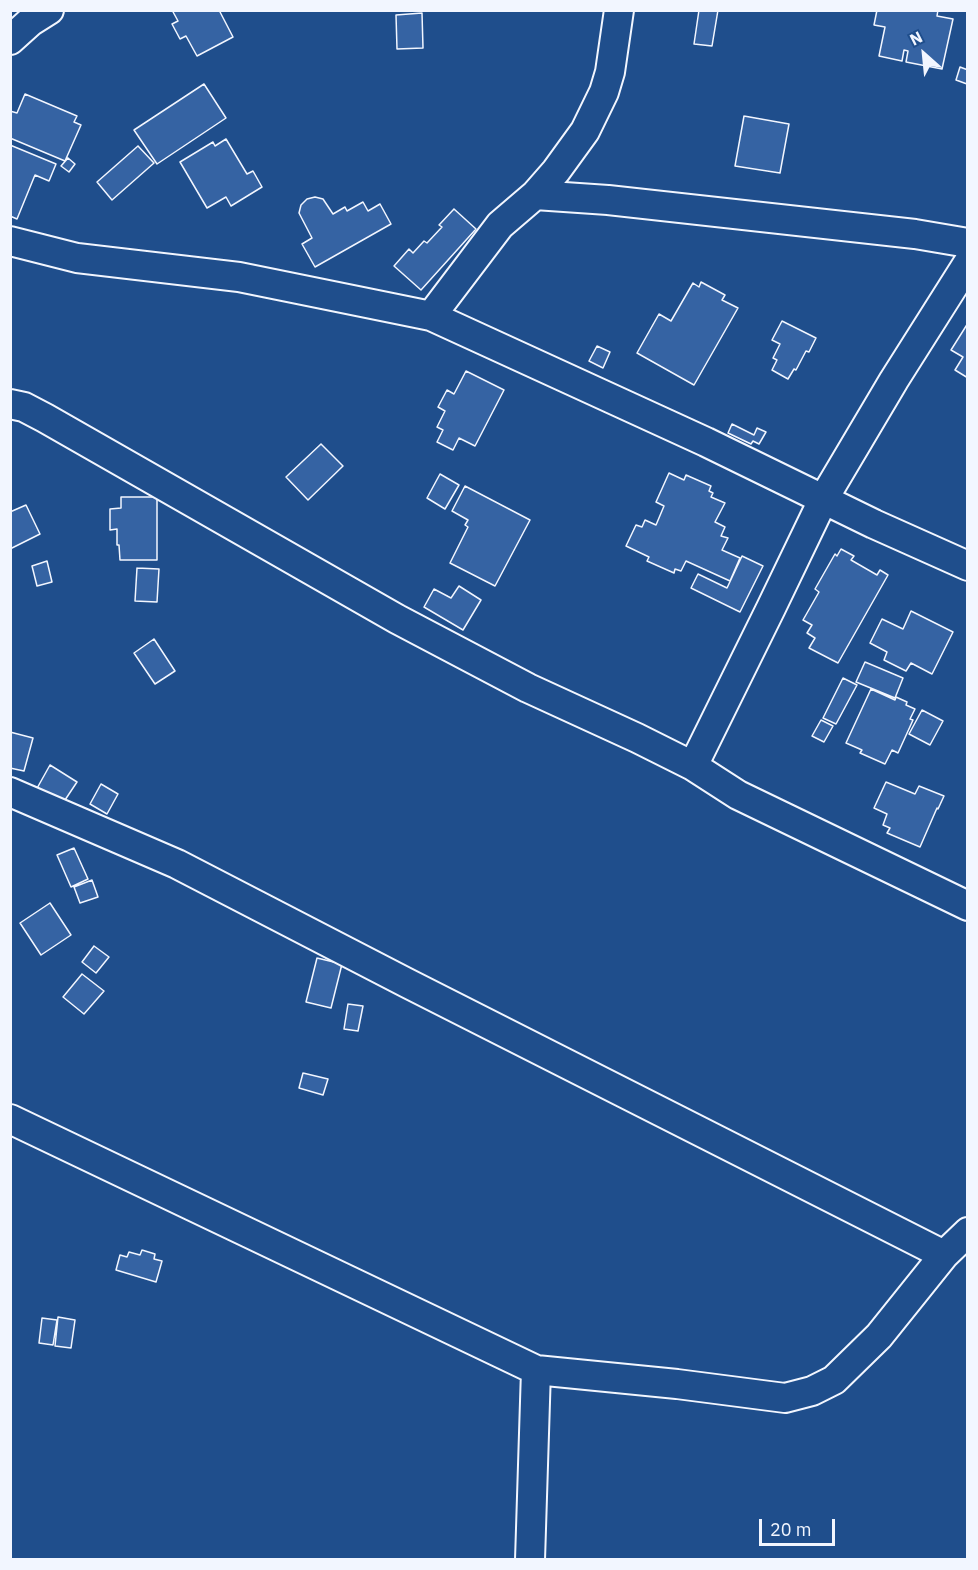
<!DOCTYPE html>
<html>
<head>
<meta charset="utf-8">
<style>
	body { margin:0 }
	#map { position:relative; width:978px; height:1570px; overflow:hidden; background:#1f4e8c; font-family:"IBM Plex Sans",sans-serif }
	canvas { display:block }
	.frame { position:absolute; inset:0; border:12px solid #f2f6ff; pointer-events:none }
	.north { position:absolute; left:894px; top:24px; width:60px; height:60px; -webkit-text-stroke:4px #1f4e8c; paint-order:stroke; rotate:333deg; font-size:16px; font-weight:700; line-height:24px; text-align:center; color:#f2f6ff }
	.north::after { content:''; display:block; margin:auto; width:21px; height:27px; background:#f2f6ff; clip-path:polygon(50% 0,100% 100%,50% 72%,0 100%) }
	.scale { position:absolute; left:759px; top:1519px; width:76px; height:27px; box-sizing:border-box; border:3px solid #f2f6ff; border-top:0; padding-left:8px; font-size:18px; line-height:21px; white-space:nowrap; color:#f2f6ff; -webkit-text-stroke:4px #1f4e8c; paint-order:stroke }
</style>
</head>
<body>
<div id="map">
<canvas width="978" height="1570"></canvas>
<div class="frame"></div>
<div class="north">N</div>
<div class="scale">20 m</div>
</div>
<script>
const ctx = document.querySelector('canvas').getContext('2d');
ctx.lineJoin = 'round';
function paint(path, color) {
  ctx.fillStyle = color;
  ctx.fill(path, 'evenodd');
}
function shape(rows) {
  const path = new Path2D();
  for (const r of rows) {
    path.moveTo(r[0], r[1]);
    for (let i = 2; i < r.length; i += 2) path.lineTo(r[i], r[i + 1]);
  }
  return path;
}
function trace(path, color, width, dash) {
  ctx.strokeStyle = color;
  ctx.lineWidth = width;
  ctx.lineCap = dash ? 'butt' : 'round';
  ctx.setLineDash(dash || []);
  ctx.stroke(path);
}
const building = shape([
	[172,10,219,10,233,37,197,56,186,36,180,39,172,24,178,21,172,10],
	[699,10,718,10,712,46,694,44,699,10],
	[877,10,938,10,937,16,953,19,942,69,906,62,908,51,904,50,902,61,879,56,885,27,874,25,877,10],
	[422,13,423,48,397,49,396,15,422,13],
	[960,67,968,70,967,84,956,80,960,67],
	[204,84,226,118,157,164,134,130,204,84],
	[25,94,77,116,74,122,81,125,65,161,10,138,10,111,17,113,25,94],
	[744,116,789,124,780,173,735,166,744,116],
	[226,139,247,174,253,171,262,187,231,206,226,197,207,208,180,162,213,142,215,146,226,139],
	[10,145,56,164,49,181,35,175,17,219,10,216,10,145],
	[138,146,154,163,112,200,97,182,138,146],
	[68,158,75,164,69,172,61,166,68,158],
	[315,197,323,199,333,214,345,207,347,211,363,202,368,211,380,204,391,224,315,267,302,244,312,238,299,213,301,205,307,199,315,197],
	[454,209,476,229,421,290,394,266,409,249,413,253,424,241,427,243,442,227,439,225,454,209],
	[701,282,725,295,722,300,738,308,694,385,637,353,659,314,671,321,693,283,699,287,701,282],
	[782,321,816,338,809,352,806,351,796,370,794,369,788,379,772,370,777,360,773,358,780,344,772,340,782,321],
	[968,323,968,378,955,370,963,357,951,350,968,323],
	[597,346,610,352,603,368,589,361,597,346],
	[466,371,504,390,475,446,459,438,453,450,437,442,443,430,437,427,445,411,438,407,447,390,454,394,466,371],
	[732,424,754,435,757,428,766,432,759,444,753,441,751,444,728,433,732,424],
	[321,444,343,466,308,500,286,477,321,444],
	[669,473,684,480,686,475,711,486,709,491,713,493,711,497,725,503,715,522,725,527,721,536,728,538,722,550,740,558,730,581,686,561,681,571,675,569,674,573,647,561,649,557,626,546,636,525,642,527,645,520,656,525,664,506,656,502,669,473],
	[440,474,459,485,445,509,427,498,440,474],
	[465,486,530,520,495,586,450,563,468,527,465,525,468,520,452,511,465,486],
	[121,497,157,497,157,560,120,560,119,545,117,545,117,529,110,530,110,509,121,508,121,497],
	[26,505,40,534,10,549,10,512,26,505],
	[841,549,854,556,851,560,877,575,880,570,888,575,838,663,809,648,815,638,807,633,812,625,803,620,819,592,815,589,835,554,837,556,841,549],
	[742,556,763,566,740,612,691,588,698,574,727,588,742,556],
	[47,561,52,582,37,586,32,566,47,561],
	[137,568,159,569,157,602,135,601,137,568],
	[459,586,481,600,463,630,424,607,434,589,451,598,459,586],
	[911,611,953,632,932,674,911,663,906,671,884,660,887,652,870,643,882,619,903,629,911,611],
	[154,639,175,671,155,684,134,653,154,639],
	[865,662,903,678,895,698,856,682,865,662],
	[843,678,857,685,836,724,823,718,843,678],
	[871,689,895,700,896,697,907,702,906,705,915,709,910,719,913,720,898,753,892,750,885,764,860,753,862,750,846,743,871,689],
	[922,710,943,721,930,745,909,734,922,710],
	[821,720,833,726,824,742,812,736,821,720],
	[10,732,33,738,24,771,10,768,10,732],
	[50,765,77,782,65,800,31,799,50,765],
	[886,782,915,794,919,786,944,796,938,809,937,808,920,847,887,833,890,828,883,825,887,814,874,808,886,782],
	[101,784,118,794,107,814,90,804,101,784],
	[74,848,88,879,71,887,57,855,74,848],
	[92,880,98,897,80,903,74,887,92,880],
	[50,903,71,935,41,955,20,923,50,903],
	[94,946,109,957,96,973,82,962,94,946],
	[317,958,342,964,331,1008,306,1002,317,958],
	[82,974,104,991,84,1014,63,997,82,974],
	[348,1004,363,1006,358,1031,344,1029,348,1004],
	[303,1073,328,1079,323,1095,299,1088,303,1073],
	[142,1250,155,1254,154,1259,162,1261,156,1282,116,1270,120,1255,127,1257,129,1252,140,1255,142,1250],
	[58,1317,75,1320,71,1348,55,1346,58,1317],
	[42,1318,57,1320,53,1345,39,1343,42,1318]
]);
const minor = shape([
	[10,40,30,22,49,10],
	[535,195,608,200,915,234,968,243],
	[10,241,77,258,239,277,431,316,706,442,874,524,968,566],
	[431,316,500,225,535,195,556,171,585,131,604,92,610,72,619,10],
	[10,404,24,407,45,418,397,619,528,688,637,738,693,766,738,795,968,906],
	[693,766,771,608,824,498,894,380,968,263],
	[10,792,177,864,407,983,944,1255],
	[10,1119,536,1370],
	[530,1560,536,1370,677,1384,785,1398,812,1391,834,1380,879,1336,944,1255,968,1232]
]);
paint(building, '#3563a3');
trace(building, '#f2f6ff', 1.5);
trace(minor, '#f2f6ff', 32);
trace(minor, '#1f4e8c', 28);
</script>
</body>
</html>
